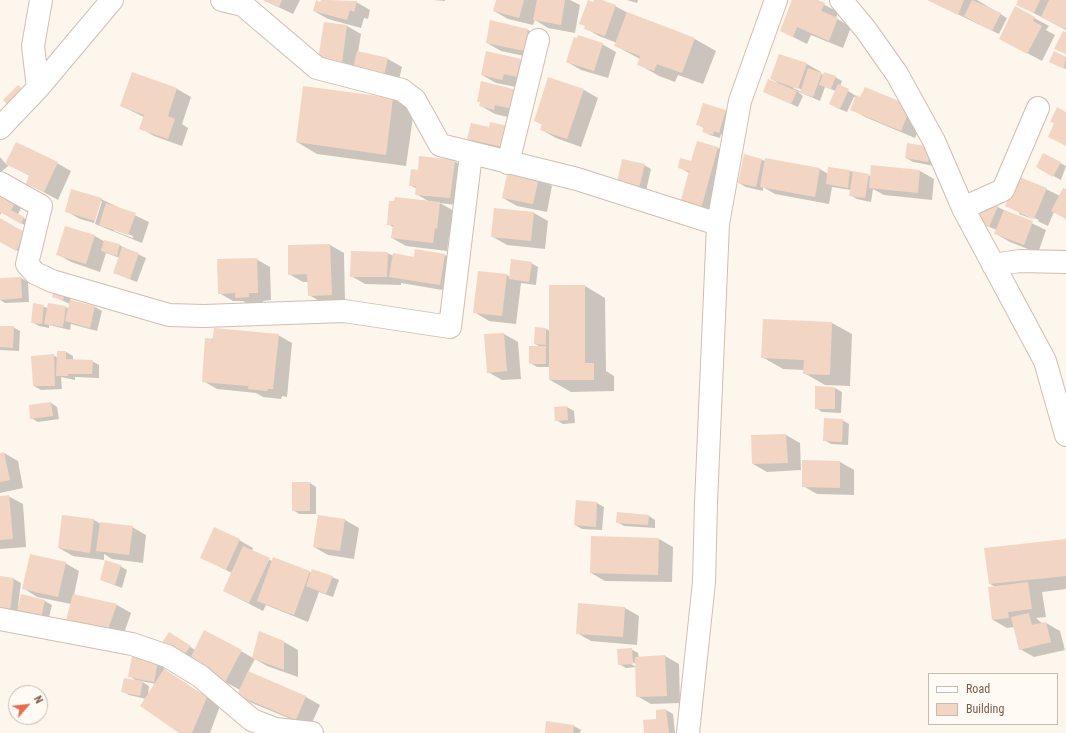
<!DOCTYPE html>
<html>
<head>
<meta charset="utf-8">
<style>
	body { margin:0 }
	#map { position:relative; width:1066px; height:733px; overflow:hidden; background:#fdf6ec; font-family:"Roboto Condensed",sans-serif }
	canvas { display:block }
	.legend { position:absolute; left:928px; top:673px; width:130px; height:52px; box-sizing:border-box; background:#fffaf3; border:1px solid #cabbb1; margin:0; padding:5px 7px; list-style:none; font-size:12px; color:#7a5c4d }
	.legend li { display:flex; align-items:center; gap:8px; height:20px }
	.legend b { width:20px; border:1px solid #cabbb1 }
	.north { position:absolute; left:8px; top:685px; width:40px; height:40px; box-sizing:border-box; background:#fffaf3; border:1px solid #cabbb1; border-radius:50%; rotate:62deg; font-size:11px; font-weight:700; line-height:16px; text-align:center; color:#7a5c4d }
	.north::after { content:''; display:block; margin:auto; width:14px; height:18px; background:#e76f51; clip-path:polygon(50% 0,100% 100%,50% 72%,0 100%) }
</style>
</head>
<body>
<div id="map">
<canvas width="1066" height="733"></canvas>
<ul class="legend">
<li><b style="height:5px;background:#fff"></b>Road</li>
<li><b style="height:11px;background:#f3d5c3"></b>Building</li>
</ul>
<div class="north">N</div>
</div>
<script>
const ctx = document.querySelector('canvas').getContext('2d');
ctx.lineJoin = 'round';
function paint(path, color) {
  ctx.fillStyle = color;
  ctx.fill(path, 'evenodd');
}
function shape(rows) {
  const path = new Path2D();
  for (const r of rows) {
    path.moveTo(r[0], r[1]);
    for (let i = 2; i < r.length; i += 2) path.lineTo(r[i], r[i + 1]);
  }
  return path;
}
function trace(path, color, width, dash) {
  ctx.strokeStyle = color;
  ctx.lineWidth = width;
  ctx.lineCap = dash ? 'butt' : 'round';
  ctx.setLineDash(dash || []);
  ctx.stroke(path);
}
const shadow = shape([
	[263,0,300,0,293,14],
	[322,0,356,2,370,10,368,19,364,18,361,28,328,19,314,11],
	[433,0,445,0,445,1],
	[497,0,570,0,580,5,575,33,548,28,535,20,533,25,508,19,494,11],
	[595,0,615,6,628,13,695,39,716,51,703,84,678,75,675,82,659,76,638,64,640,59,616,46,617,43,599,36,585,28],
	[627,0,638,0,637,3],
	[793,0,815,0,838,12,836,18,851,27,843,48,811,35,807,44,781,31],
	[928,0,977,0,1007,18,999,34],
	[1019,0,1066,0,1066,30,1024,8],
	[1016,8,1049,26,1046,30,1055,35,1042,61,1014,46],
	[491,22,528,30,542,38,538,59,501,51,487,43],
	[325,23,347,26,361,34,358,52,388,59,402,67,397,88,334,67],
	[578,40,602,44,616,52,608,78,581,70,567,62],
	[1055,52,1066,58,1066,69,1057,65],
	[780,55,807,64,821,72,820,74,835,77,842,81,840,86,861,99,924,115,915,138,865,117,851,109,856,98,854,97,847,112,837,108,830,104,836,91,825,87,820,101,797,91,803,96,798,107,764,92,777,82,771,79],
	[794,86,802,90,802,92,793,88],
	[521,60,535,68,516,87,496,83,482,75],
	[132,73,177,89,191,97,182,124,188,128,182,146,154,136,140,128,144,117,121,106],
	[482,83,527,116,509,112,508,117,495,114,481,106,481,103,478,101],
	[584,90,598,98,581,147,556,138,542,130,543,125,535,121],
	[393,99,414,110,406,166,317,154,297,142],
	[726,111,733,114,726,136,721,134,720,138,710,135,703,131,704,128,698,125],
	[490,128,510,150,475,142,468,139],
	[698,142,718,148,732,156,715,216,695,211,689,173,679,167,692,162],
	[930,148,935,166,913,162,906,158],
	[745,156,766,161,766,159,820,169,828,174,850,171,871,176,872,166,920,171,934,179,932,200,884,195,873,189,871,202,857,199,850,195,851,190,832,187,829,204,775,194,763,187,763,191,746,187,739,183],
	[0,157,6,164,57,163,71,171,58,200,27,183,30,176,9,165,0,173],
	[454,161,468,169,464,206,440,203,454,211,451,237,449,236,447,251,406,246,392,238,393,227,388,224,430,202,416,194,417,189,410,185,419,171],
	[1060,163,1066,166,1061,180,1044,171],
	[644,165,651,169,646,191,618,182],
	[538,178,552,186,547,212,517,206,503,198],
	[1046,189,1060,196,1066,190,1066,219,1054,212,1048,226,1006,206],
	[1019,211,1039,220,1038,221,1019,214],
	[0,196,21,208,18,214,30,222,28,227,2,212,0,215],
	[101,199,149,222,142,243,95,224,102,201,100,201,94,223,80,219,66,211],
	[114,229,133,236,133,238,114,231],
	[985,201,1046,230,1038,253,1010,242,996,234,997,230,984,225],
	[495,209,534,213,548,221,545,249,507,245,493,237],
	[0,220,40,242,30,258,0,241],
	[66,227,95,236,105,242,119,245,146,258,137,282,114,273,120,258,106,253,100,272,71,262,57,254],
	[330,245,344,253,345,303,323,303,309,295,309,282,303,282,289,274],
	[387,253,394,256,415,258,445,255,459,263,454,292,401,283,401,285,365,284,351,276],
	[256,259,270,267,271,300,263,301,263,305,250,305,243,301,233,301,219,293],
	[531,263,538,267,536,285,521,283,516,324,489,321,474,312,507,275,510,277],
	[21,278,28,282,29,302,5,303,0,300,0,279],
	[585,286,605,298,606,371,614,376,614,391,571,392,550,380,550,367,537,367,530,363,541,347,535,344,546,329,550,331],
	[72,294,70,301,95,307,102,311,97,331,71,324,70,330,49,325,49,328,39,326,32,322,34,304,48,308,66,307,69,309,70,304,54,297],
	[832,323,852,334,850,386,825,385,804,373,804,370,783,369,762,357],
	[0,327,13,327,20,331,19,351,0,350],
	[504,334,518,342,521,379,502,380,488,372],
	[278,335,292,343,287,397,282,396,281,399,263,397,256,393,217,389,203,381,206,339],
	[66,352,73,356,73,360,92,361,99,365,99,378,75,377,75,380,61,377,62,389,41,390,34,386,53,355,58,358],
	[835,388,842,392,841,413,822,412,816,408],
	[51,403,57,407,59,419,38,422,31,418],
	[567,407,574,411,575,423,563,424,556,420],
	[842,420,849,424,848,445,831,444,824,440],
	[786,435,800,443,801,470,767,472,753,464],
	[4,453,18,461,23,488,0,493,0,454],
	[803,461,840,462,854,470,854,495,817,494,803,486],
	[310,483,316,487,316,514,299,514,293,510],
	[8,496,23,504,26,547,0,549,0,497],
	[597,503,604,507,602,530,582,529,575,525],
	[649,516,655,520,655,528,624,526,617,522],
	[94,520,101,524,132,527,146,535,143,563,112,559,104,554,104,560,73,556,59,548],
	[345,520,359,528,354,559,328,555,314,547],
	[659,539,673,547,672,582,605,581,591,573],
	[239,540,253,548,252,551,272,561,274,558,312,573,332,577,339,580,333,597,319,592,308,622,266,605,263,611,224,591,232,573,202,558],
	[1066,540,1066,589,1042,592,1046,617,1036,618,1043,624,1046,623,1060,631,1065,650,1034,657,1020,649,1015,627,1007,628,993,620,996,587,990,584],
	[65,563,79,571,74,595,117,605,131,613,122,639,81,628,67,620,71,604,37,597,23,588],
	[120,566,127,570,122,588,101,580],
	[0,577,14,579,21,583,18,606,45,601,52,605,48,621,25,615,17,610,16,614,0,612],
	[579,604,625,608,639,616,637,645,591,641,577,633],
	[176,637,195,650,241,651,253,658,284,642,298,650,298,677,267,666,255,659,248,672,306,697,320,705,310,727,252,703,238,695,240,690,189,662],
	[631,649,638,653,639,658,665,656,679,664,680,703,651,704,637,696,636,667,626,668,619,664],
	[629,660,636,664,636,667,628,662],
	[132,658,164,666,164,670,220,706,210,733,181,733,146,699,129,695,122,691,137,681,129,676],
	[141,681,156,684,148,696,149,686],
	[666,710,673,714,675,733,645,733],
	[574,726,581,730,580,733,546,733]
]);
const building = shape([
	[264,0,282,0,279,7],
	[316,0,320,2,321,0,357,1,354,12,350,10,347,20,313,11],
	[496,0,524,0,519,18,493,11],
	[537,0,565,0,561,25,533,20],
	[588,0,593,2,594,0,602,0,616,5,605,36,584,29,585,26,579,24],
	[792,0,818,0,825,3,821,11,838,18,829,41,797,27,793,37,780,31],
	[927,0,964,0,958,15],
	[972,0,1001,13,992,31,964,16],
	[1018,0,1040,0,1034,13,1016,5],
	[1049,0,1066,0,1066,29,1041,17],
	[1015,6,1035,17,1033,21,1042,26,1027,54,999,39],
	[627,12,695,38,682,73,657,64,654,71,637,65,640,56,614,46],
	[490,20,528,29,524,51,486,43],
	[324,22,347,25,342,63,318,59],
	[1063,31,1066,32,1066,54,1054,49],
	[578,35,603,43,594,71,566,62,574,37,577,38],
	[357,51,388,58,383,80,352,73],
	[486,51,521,59,517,77,504,74,502,80,481,75],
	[1054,51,1066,57,1064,69,1049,62],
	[779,54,807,63,798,89,770,79],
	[808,68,822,73,813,97,800,93],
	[132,72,177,88,168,116,175,119,168,139,139,129,144,115,120,106],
	[824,72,836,76,831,89,819,85],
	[548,77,584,89,567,139,540,130,542,124,534,121],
	[768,79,797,91,791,104,763,92],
	[481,81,517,90,513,109,495,105,494,110,479,106,480,102,477,102],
	[838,84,849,89,840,109,829,104],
	[18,85,28,94,13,110,3,100],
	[303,86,393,98,386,155,296,142],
	[865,87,911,106,901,131,850,110,856,95,860,97],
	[703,103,726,110,719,133,714,131,713,135,702,132,704,127,696,125],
	[1057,107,1066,112,1066,146,1048,137,1054,123,1050,122],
	[490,122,508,126,503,147,467,139,471,123,489,127],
	[697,141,718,147,701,209,680,203,689,171,678,168,680,158,691,161],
	[16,142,58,162,44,192,26,184,29,175,5,164],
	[907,143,931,147,928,162,905,158],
	[1043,153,1061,162,1053,177,1036,167],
	[744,154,762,159,756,187,738,183],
	[419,156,455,160,450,198,415,195,416,186,409,186,411,169,418,170],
	[765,158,820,168,815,197,760,187],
	[622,159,645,164,639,188,617,182],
	[871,165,920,170,918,193,869,188],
	[828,167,850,170,848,188,826,184],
	[508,170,539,177,533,204,502,198],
	[853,171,869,174,865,198,849,196],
	[1017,176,1047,188,1034,219,1005,206],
	[1063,188,1066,189,1066,219,1051,211],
	[71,189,102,198,95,221,65,212],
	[0,195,15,203,11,210,24,217,21,224,0,212],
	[395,197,440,202,437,229,435,228,433,243,391,238,393,225,387,225,389,201,394,201],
	[985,200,998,206,989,227,976,221],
	[106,203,136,213,128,235,99,225],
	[494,208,534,212,531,241,491,237],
	[1004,210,1033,221,1024,245,994,234],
	[0,218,26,233,16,251,0,242],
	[65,226,95,235,86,264,56,255],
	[104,240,120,244,117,256,101,251],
	[330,244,332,295,308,296,307,274,288,275,288,245],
	[122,247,139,253,130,279,113,273],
	[415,249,445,254,440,285,389,277,393,253,414,257],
	[351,251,388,252,387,277,350,277],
	[257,258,258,293,249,293,249,297,235,298,235,293,218,294,217,259],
	[511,259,532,262,529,282,509,279],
	[478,271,507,274,502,316,473,313],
	[21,277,22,298,0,300,0,278],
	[549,285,585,285,585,363,594,363,594,380,549,380],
	[55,287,66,289,63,300,52,297],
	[70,300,95,306,90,328,65,321],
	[33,303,44,305,42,324,31,323],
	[48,303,66,306,63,327,44,324],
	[763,319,832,322,830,375,803,374,804,360,761,358],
	[0,326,14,326,13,348,0,347],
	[535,327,546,328,546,345,534,344],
	[214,328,279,334,273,389,268,389,267,391,248,389,249,378,248,386,202,382,205,338,212,339,212,344],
	[504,333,507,371,487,373,484,334],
	[529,346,546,346,546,364,529,364],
	[57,351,66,351,66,359,93,360,92,374,68,374,68,376,56,376],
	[54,354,55,386,33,386,31,356],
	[815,386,835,387,835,409,815,409],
	[51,402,53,416,30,419,29,405],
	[567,406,568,420,555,421,554,407],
	[824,418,843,419,842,442,823,441],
	[786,434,788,463,752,464,751,435],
	[4,452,10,480,0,482,0,453],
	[802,460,840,461,840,488,802,487],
	[292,482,310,482,310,511,292,511],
	[9,495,13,539,0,540,0,496],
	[576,500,597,502,596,527,574,525],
	[617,512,649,515,648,525,616,523],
	[62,515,94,519,90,553,58,548],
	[318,515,345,519,340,551,313,547],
	[100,522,133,526,129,555,96,551],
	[214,527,240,539,226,570,200,558],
	[591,536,659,538,658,575,590,573],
	[1066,539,1066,576,989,584,984,548],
	[243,546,270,558,249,603,223,591],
	[30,554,66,562,58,597,22,589],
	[273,557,310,571,294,615,257,601],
	[105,560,121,565,115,585,100,580],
	[312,569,333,576,326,594,306,586],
	[0,576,14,578,10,611,0,610],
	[1028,582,1032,609,1008,612,1009,618,992,620,988,587],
	[21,594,45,600,41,618,17,611],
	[73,594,117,604,107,632,66,620],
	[578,603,625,607,623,637,576,634],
	[1029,613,1032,625,1046,622,1051,642,1019,650,1011,617],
	[204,630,242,650,225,682,188,663],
	[259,631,284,641,284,670,252,658],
	[169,632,191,646,180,661,159,647],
	[632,648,633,664,618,665,617,649],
	[665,655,667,696,636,697,635,657],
	[132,656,158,661,154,682,128,677],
	[164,669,207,697,192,733,179,733,140,706],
	[248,671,306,696,296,720,237,695],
	[124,678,143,681,140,696,121,692],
	[666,709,669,733,644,733,643,720,656,719,656,710],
	[546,721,574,725,573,733,545,733]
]);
const minor = shape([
	[222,0,243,5,317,68,402,90,415,100,440,145,577,179,718,224],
	[841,0,866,30,897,74,934,141,963,208,1045,361,1066,435],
	[38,88,33,46,41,0],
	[0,128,38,88,112,0],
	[508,163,538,40],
	[0,183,41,206,27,264,35,273,52,281,169,315,204,316,344,311,450,327,471,154],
	[963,208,1003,190,1038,108],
	[993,265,1020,261,1066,262],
	[0,619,132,644,167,656,200,676,252,720,275,729,312,733],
	[688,733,704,582,706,503,718,224,740,101,776,0]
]);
paint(shadow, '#0003');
paint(building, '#f3d5c3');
trace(minor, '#d1beb0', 24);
trace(minor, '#fff', 22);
</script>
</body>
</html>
